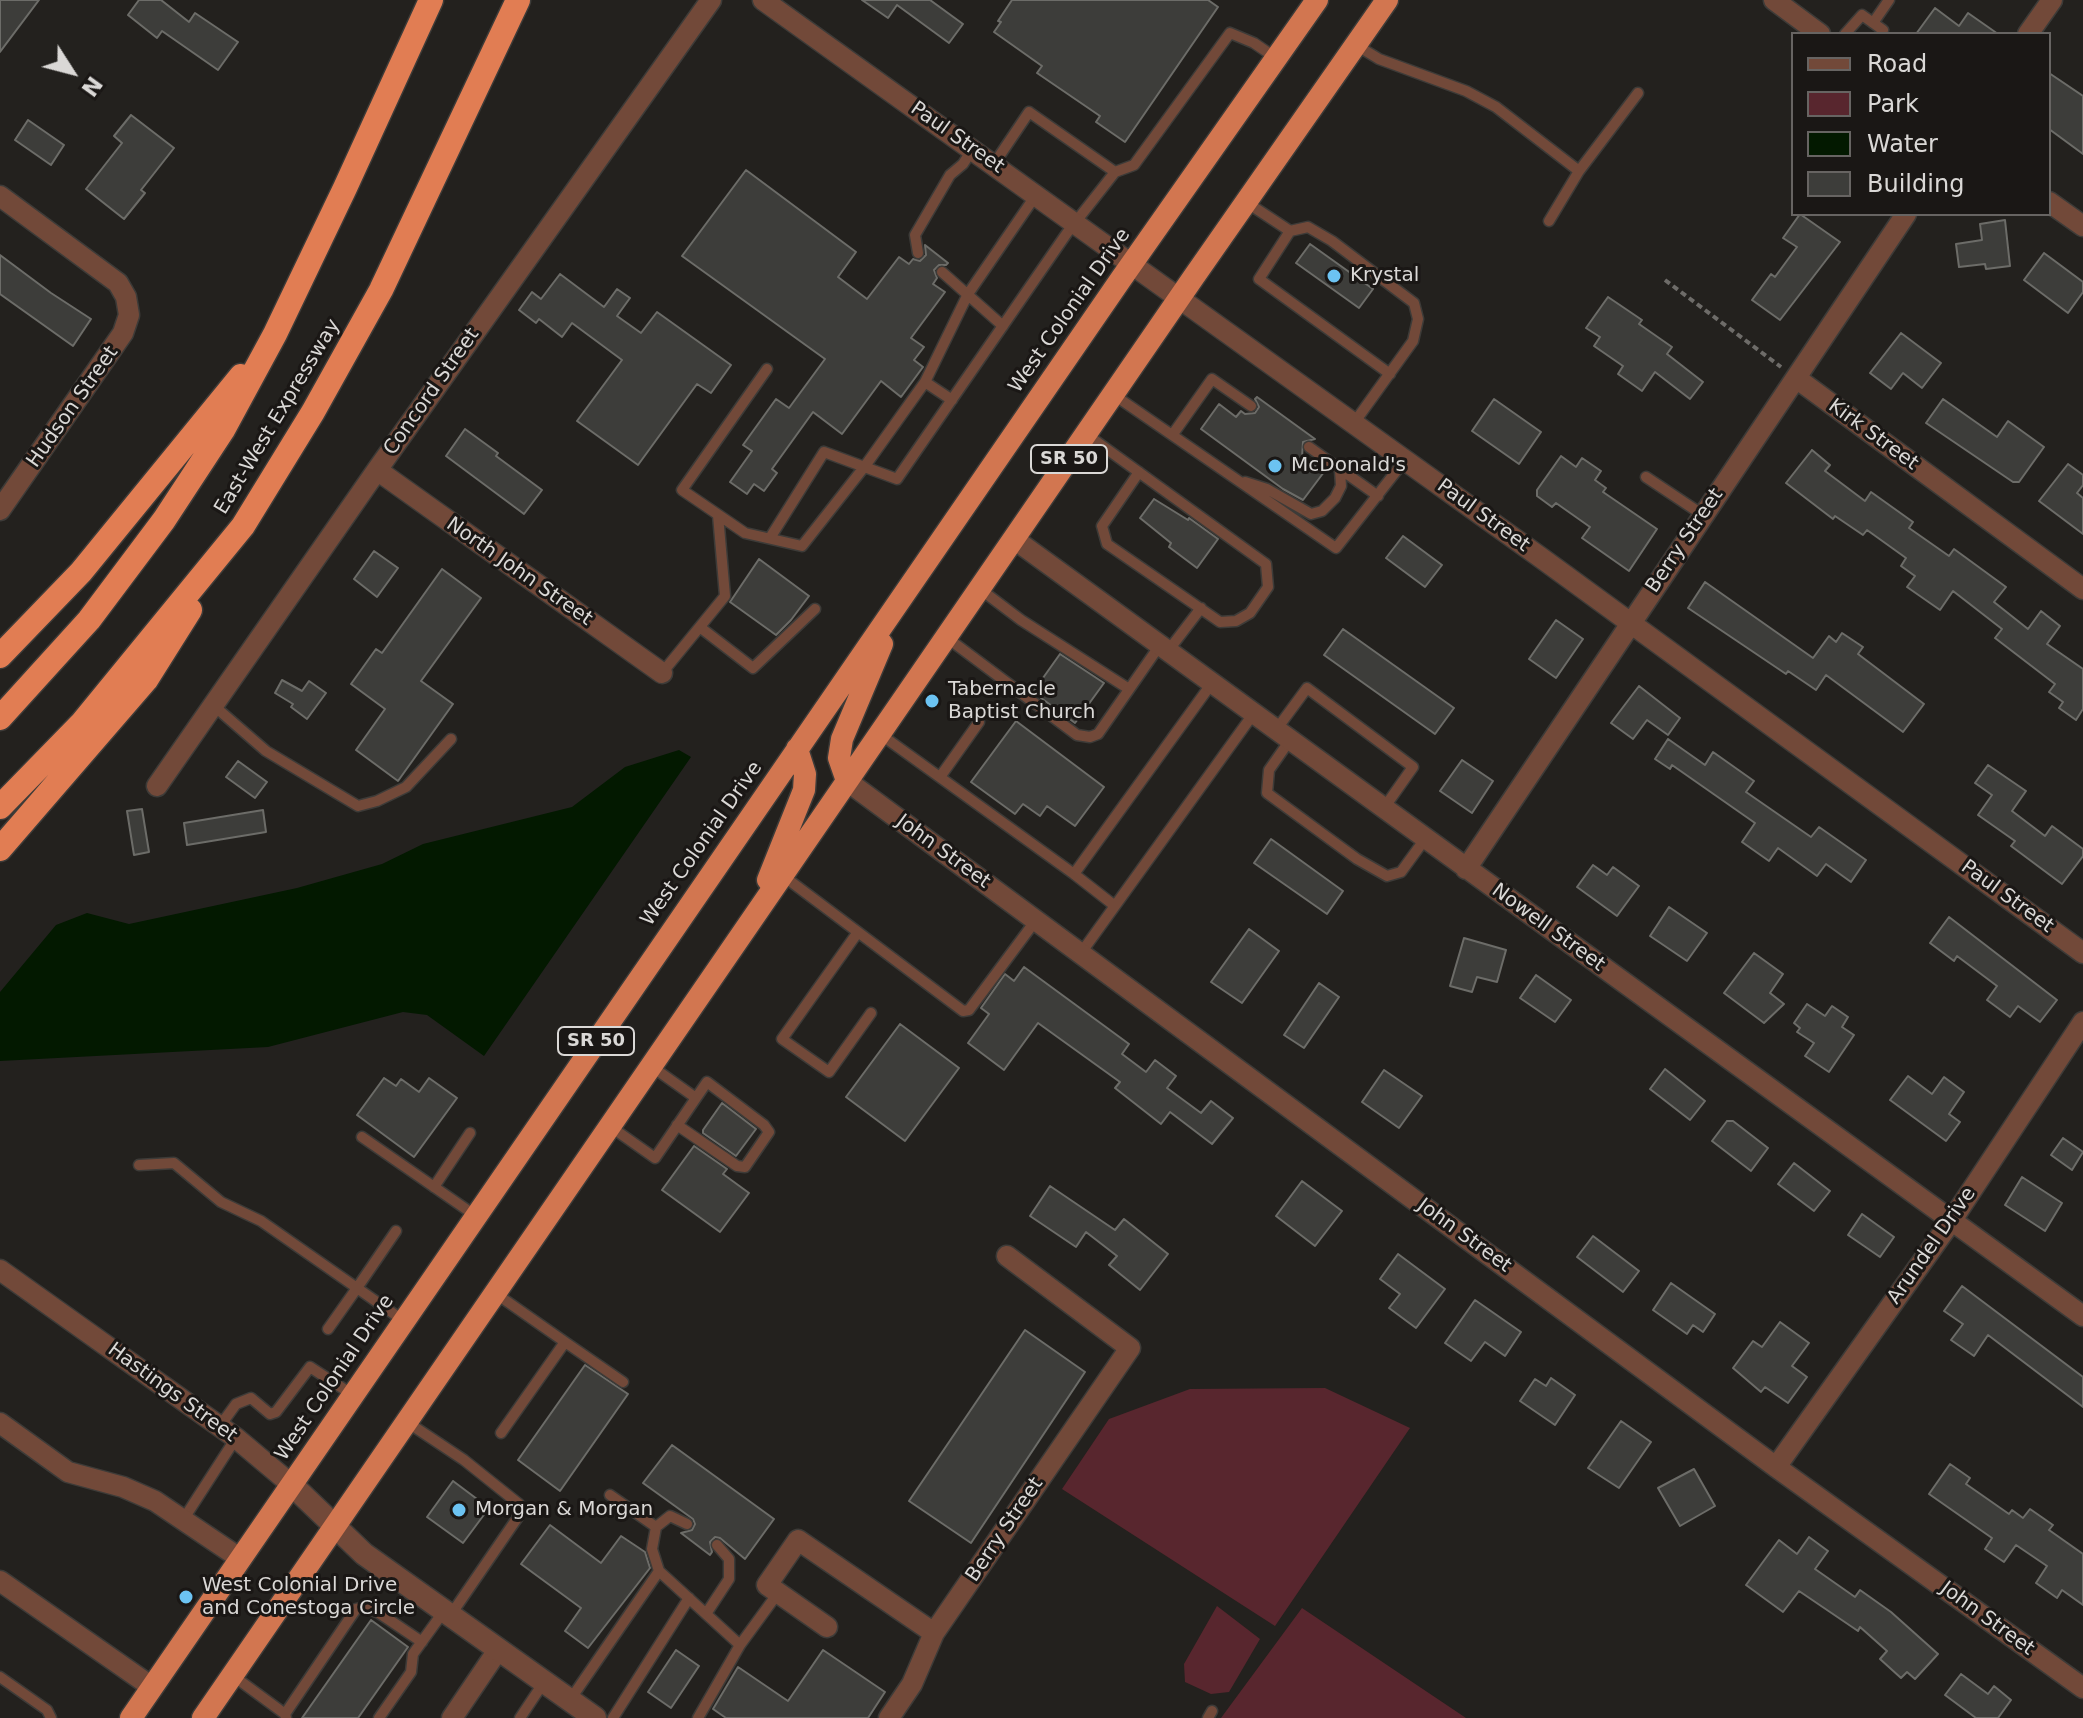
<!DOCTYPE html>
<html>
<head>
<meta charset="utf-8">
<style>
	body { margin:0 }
	#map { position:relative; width:2083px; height:1718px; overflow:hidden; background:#23211e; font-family:"DejaVu Sans",sans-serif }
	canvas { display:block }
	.legend { position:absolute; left:1791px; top:32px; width:260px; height:184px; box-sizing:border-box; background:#1a1715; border:2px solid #676462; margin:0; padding:10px 14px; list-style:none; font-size:24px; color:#dad8d6 }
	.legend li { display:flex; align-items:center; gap:16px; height:40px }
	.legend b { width:40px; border:2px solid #676462 }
	.north { position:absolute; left:32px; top:32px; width:80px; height:80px; -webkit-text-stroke:6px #1a1715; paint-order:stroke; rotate:126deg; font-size:22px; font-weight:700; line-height:32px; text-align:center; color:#dad8d6 }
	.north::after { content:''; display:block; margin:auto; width:28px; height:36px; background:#dad8d6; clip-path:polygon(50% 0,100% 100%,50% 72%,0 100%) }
</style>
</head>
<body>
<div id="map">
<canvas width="2083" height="1718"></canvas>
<ul class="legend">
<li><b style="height:10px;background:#724939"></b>Road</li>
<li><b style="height:22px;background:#58262e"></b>Park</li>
<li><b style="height:22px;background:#031900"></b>Water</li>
<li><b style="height:22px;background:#3d3d3a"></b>Building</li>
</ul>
<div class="north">N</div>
</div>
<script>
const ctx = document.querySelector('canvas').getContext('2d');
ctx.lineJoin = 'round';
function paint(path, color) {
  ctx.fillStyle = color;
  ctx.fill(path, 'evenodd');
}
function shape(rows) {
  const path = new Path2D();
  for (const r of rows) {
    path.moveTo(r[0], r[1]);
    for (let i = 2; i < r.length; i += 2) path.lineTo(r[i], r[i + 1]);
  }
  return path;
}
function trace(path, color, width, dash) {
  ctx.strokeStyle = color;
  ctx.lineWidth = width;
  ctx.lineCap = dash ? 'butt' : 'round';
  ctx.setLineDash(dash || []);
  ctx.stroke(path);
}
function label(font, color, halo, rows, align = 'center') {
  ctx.font = font + ' "DejaVu Sans",sans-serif';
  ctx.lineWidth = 6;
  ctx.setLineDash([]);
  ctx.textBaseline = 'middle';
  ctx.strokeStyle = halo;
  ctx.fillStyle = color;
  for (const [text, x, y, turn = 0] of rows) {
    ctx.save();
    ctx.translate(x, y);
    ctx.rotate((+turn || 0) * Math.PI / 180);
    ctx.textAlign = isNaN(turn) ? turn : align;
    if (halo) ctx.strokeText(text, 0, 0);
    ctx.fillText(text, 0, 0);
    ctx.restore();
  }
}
const green = shape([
	[1325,1388,1410,1428,1275,1626,1062,1489,1109,1419,1190,1389],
	[1217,1606,1260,1639,1229,1692,1211,1694,1185,1682,1184,1664],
	[1302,1608,1466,1718,1221,1718]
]);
const water = shape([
	[679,750,691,757,484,1056,427,1015,403,1012,268,1047,0,1061,0,992,56,925,87,913,129,924,297,888,382,864,423,844,572,807,625,767]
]);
const building = shape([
	[0,0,39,0,0,52,0,0],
	[139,0,161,0,189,22,195,13,238,42,218,70,162,31,157,38,128,15,139,0],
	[862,0,930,0,963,24,949,43,897,5,888,18,862,0],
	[1012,0,1208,0,1218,7,1125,142,1096,122,1100,116,1037,73,1042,66,994,32,1001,22,998,21,1012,0],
	[1935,8,1959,26,1968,13,1998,34,1916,34,1935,8],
	[2049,73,2083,96,2083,154,2049,129,2049,73],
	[131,115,174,148,141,190,145,193,124,219,86,189,122,143,114,136,131,115],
	[28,120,64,145,51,165,15,140,28,120],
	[746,170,856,252,838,277,867,299,899,257,909,264,913,259,920,261,926,255,925,245,948,263,946,265,939,265,934,270,937,278,933,284,945,292,911,338,924,347,914,360,923,367,901,397,881,381,842,434,813,412,772,469,777,473,764,491,754,484,747,494,730,482,752,451,743,445,776,399,789,408,825,359,682,256,746,170],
	[1800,214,1840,242,1780,320,1752,300,1771,274,1775,277,1797,247,1783,238,1800,214],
	[2005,220,2010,266,1986,269,1985,264,1959,267,1956,244,1982,240,1980,224,2005,220],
	[1310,244,1373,289,1359,308,1296,263,1310,244],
	[2044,253,2083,282,2083,292,2068,313,2024,280,2044,253],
	[0,255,51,293,91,319,73,346,0,294,0,255],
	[560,274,604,307,617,289,630,298,617,316,641,333,657,312,731,365,711,393,697,384,638,465,577,421,622,360,572,323,562,337,539,319,536,323,519,310,532,292,541,299,560,274],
	[1608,297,1642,320,1639,324,1672,347,1667,354,1703,382,1690,399,1655,372,1642,391,1618,374,1623,366,1594,346,1600,337,1586,328,1608,297],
	[1901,333,1941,363,1922,388,1903,373,1891,389,1870,373,1901,333],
	[1257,397,1315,439,1303,442,1302,457,1324,472,1303,500,1283,489,1201,429,1219,404,1236,417,1241,411,1245,414,1255,413,1259,407,1255,399,1257,397],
	[1494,399,1541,432,1519,464,1472,431,1494,399],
	[1943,399,1997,437,2008,421,2044,447,2019,482,2013,482,1926,423,1943,399],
	[465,429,498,453,496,456,542,490,524,514,446,456,465,429],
	[1812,450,1830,465,1825,471,1865,501,1871,492,1913,522,1909,528,1949,556,1954,549,2006,587,1994,602,2028,629,2041,611,2060,626,2047,644,2083,669,2083,709,2076,720,2059,708,2063,702,2049,692,2055,684,1995,638,2002,629,1953,591,1940,610,1907,587,1915,576,1901,566,1906,558,1867,530,1863,535,1835,516,1833,519,1786,483,1812,450],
	[1561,456,1576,467,1582,458,1601,471,1595,480,1606,488,1603,492,1657,529,1629,571,1582,538,1590,527,1556,503,1552,507,1537,496,1537,490,1561,456],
	[2068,464,2083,475,2083,485,2077,493,2083,498,2083,534,2039,501,2068,464],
	[1154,499,1188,520,1189,518,1218,539,1197,568,1169,547,1171,543,1140,518,1154,499],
	[1403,536,1442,565,1425,587,1386,558,1403,536],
	[374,551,398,568,377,597,354,579,374,551],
	[759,559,809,596,791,620,776,635,730,602,759,559],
	[442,569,481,598,421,681,453,704,398,781,356,750,385,709,351,684,376,649,382,653,442,569],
	[1705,582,1813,658,1829,636,1836,642,1842,633,1863,647,1858,654,1924,704,1903,732,1826,675,1816,690,1788,671,1786,674,1688,608,1705,582],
	[1556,620,1583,639,1556,678,1529,659,1556,620],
	[1343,629,1454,708,1435,734,1324,655,1343,629],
	[1060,654,1104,683,1075,723,1033,692,1060,654],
	[282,680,302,691,309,681,326,693,307,719,291,707,293,704,275,693,282,680],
	[1639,686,1680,718,1668,735,1647,720,1633,739,1611,723,1639,686],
	[1016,721,1104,787,1075,826,1047,806,1040,816,1023,804,1015,814,971,782,1016,721],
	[1668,739,1705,765,1713,752,1754,781,1746,792,1811,837,1819,827,1866,860,1851,882,1826,864,1817,876,1778,848,1769,861,1742,842,1755,823,1672,765,1670,769,1655,759,1668,739],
	[1462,760,1493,781,1472,813,1440,791,1462,760],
	[238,761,267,782,255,798,226,777,238,761],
	[1988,765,2026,791,2012,811,2045,836,2052,826,2083,849,2083,856,2062,884,2011,846,2015,841,1978,815,1992,795,1975,783,1988,765],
	[142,809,149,852,134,855,127,811,142,809],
	[263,810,266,832,187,845,184,823,263,810],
	[1271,839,1343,891,1327,914,1254,863,1271,839],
	[1593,865,1607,875,1613,867,1639,886,1617,916,1577,887,1593,865],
	[1669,907,1707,933,1687,961,1650,936,1669,907],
	[1949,917,2057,1000,2040,1022,2018,1006,2010,1017,1987,1000,1997,986,1957,956,1954,961,1930,943,1949,917],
	[1249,929,1279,951,1242,1003,1211,982,1249,929],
	[1464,938,1506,950,1497,982,1477,977,1472,992,1450,986,1464,938],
	[1754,953,1783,974,1770,993,1784,1004,1764,1023,1724,993,1754,953],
	[1024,967,1129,1044,1122,1054,1146,1072,1155,1060,1176,1076,1167,1088,1201,1113,1211,1101,1233,1118,1212,1144,1170,1112,1161,1124,1115,1088,1120,1082,1038,1023,1004,1070,968,1043,989,1014,981,1008,1005,974,1014,981,1024,967],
	[1536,975,1571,1000,1555,1022,1520,998,1536,975],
	[1319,983,1339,997,1304,1048,1284,1035,1319,983],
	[1807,1004,1825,1016,1832,1006,1848,1017,1842,1027,1854,1035,1829,1072,1805,1056,1814,1043,1797,1032,1800,1028,1794,1023,1807,1004],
	[900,1024,959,1068,905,1141,846,1097,900,1024],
	[1665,1069,1705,1101,1690,1120,1650,1089,1665,1069],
	[1384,1070,1422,1096,1399,1128,1362,1102,1384,1070],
	[1908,1076,1932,1094,1944,1077,1964,1092,1949,1114,1960,1122,1946,1141,1890,1100,1908,1076],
	[384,1078,396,1086,401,1079,419,1092,429,1078,457,1098,414,1157,357,1115,384,1078],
	[722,1103,756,1129,736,1156,703,1133,703,1130,722,1103],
	[1727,1121,1733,1121,1768,1148,1751,1171,1712,1141,1727,1121],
	[2063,1138,2083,1152,2072,1170,2051,1155,2063,1138],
	[694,1146,727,1169,723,1174,749,1193,720,1232,662,1190,694,1146],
	[1794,1163,1830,1191,1814,1211,1778,1184,1794,1163],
	[2022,1177,2062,1203,2045,1231,2005,1205,2022,1177],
	[1302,1181,1342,1211,1315,1246,1276,1216,1302,1181],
	[1050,1186,1115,1230,1124,1219,1168,1254,1140,1290,1109,1265,1117,1256,1086,1232,1076,1247,1030,1216,1050,1186],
	[1862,1214,1894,1237,1880,1257,1848,1235,1862,1214],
	[1593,1236,1639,1271,1623,1292,1577,1257,1593,1236],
	[1398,1254,1445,1289,1416,1328,1389,1308,1400,1294,1380,1279,1398,1254],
	[1671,1283,1715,1314,1703,1332,1693,1325,1687,1334,1653,1310,1671,1283],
	[1962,1286,2083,1377,2083,1407,1988,1335,1974,1356,1951,1340,1963,1324,1944,1311,1962,1286],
	[1475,1300,1521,1332,1505,1356,1485,1342,1471,1361,1445,1343,1475,1300],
	[1780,1322,1809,1343,1792,1366,1807,1377,1788,1403,1765,1387,1761,1392,1733,1368,1753,1341,1762,1347,1780,1322],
	[1025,1330,1085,1372,971,1543,909,1501,1025,1330],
	[585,1365,628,1394,560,1491,518,1460,585,1365],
	[1551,1378,1575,1395,1555,1425,1520,1401,1535,1379,1546,1386,1551,1378],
	[1621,1421,1651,1442,1619,1488,1588,1468,1621,1421],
	[672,1445,774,1519,745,1559,720,1538,715,1537,710,1542,712,1552,710,1555,681,1533,692,1530,695,1524,693,1519,643,1483,672,1445],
	[1950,1464,1970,1478,1966,1484,2009,1514,2012,1510,2023,1518,2030,1509,2053,1525,2049,1530,2083,1554,2083,1605,2062,1590,2057,1598,2036,1583,2047,1566,2016,1545,2004,1562,1985,1549,1992,1538,1929,1494,1950,1464],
	[1694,1469,1715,1506,1680,1526,1658,1488,1694,1469],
	[453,1481,489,1508,463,1543,427,1517,453,1481],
	[550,1525,601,1563,621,1536,645,1552,650,1568,588,1648,565,1631,581,1608,521,1564,550,1525],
	[1809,1537,1828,1551,1815,1569,1855,1597,1860,1590,1891,1612,1938,1654,1915,1679,1907,1672,1901,1678,1880,1659,1887,1651,1860,1627,1858,1631,1799,1591,1783,1612,1746,1585,1779,1540,1797,1554,1809,1537],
	[371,1620,408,1647,358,1718,302,1718,371,1620],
	[676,1650,699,1666,671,1708,648,1692,676,1650],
	[823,1650,885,1692,868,1718,726,1718,713,1709,738,1667,788,1701,823,1650],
	[1961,1674,1988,1694,1994,1686,2011,1700,1998,1718,1976,1718,1945,1695,1961,1674]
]);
const path = shape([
	[1665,280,1781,367]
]);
const service = shape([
	[1873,23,1889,0],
	[1845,34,1862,15,1883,30,1881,34],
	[1356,45,1379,59,1466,91,1496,107,1579,171,1638,93],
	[994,164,1029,112,1115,172,1134,165,1230,33,1254,43,1276,58],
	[1246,202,1290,231,1308,227,1332,241,1414,303,1418,319,1413,341,1354,423],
	[1549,221,1579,171],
	[1290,231,1259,279,1390,374],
	[918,253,915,235,950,175,963,164,972,150],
	[942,272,1003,326],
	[767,369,682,490,745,533,802,546,865,466,925,382,968,294,1036,195],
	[925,382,952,400],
	[1114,395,1336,548,1405,460],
	[1086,434,1266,564,1268,587,1250,613,1236,621,1220,622,1107,544,1102,526,1139,472],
	[1173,434,1212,379,1251,406],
	[1309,447,1378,496],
	[1646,477,1703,515],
	[1245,482,1267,489,1311,514,1322,511,1335,498,1341,486,1340,470],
	[770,538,824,452,897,479,1067,233,1115,172],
	[980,589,1021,620,1129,689],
	[701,628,753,668,815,609],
	[946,637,1077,735,1090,737,1098,734,1160,645],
	[1168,651,1201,608],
	[662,673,725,596,718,515],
	[213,705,266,751,358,806,377,801,406,787,451,739],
	[1276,730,1307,688,1413,767,1384,808],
	[880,734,1074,874],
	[1290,740,1269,770,1267,793,1357,859,1387,876,1401,872,1425,839],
	[940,777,979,722],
	[782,875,963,1011,969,1010,1036,920],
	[1115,906,1074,874,1212,683],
	[858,932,782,1039,829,1072,871,1013],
	[1081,953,1254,713],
	[651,1066,696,1098,707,1082,764,1125,769,1132,745,1167,737,1166,677,1125],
	[611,1127,655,1158,696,1098],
	[362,1137,476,1216],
	[139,1165,174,1163,221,1202,261,1221,357,1288,328,1329],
	[434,1187,470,1133],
	[396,1231,357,1288,404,1321],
	[495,1293,565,1342,501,1433],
	[565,1342,623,1382],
	[407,1422,464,1460,519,1504,518,1517,450,1616],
	[220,1426,236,1404,251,1398,270,1414,276,1412,310,1367,353,1395],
	[610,1495,656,1527],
	[183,1520,236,1438],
	[687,1524,670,1516,656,1527,652,1549,659,1571,740,1645,698,1718],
	[706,1614,729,1579,729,1559,717,1545],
	[740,1645,778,1593],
	[232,1675,285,1714],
	[0,1677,47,1710,51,1718],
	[570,1700,659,1571],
	[286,1718,285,1714,356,1609,365,1607,379,1613,422,1642],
	[379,1718,411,1672,413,1654,444,1611],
	[520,1718,544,1682],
	[613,1718,689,1598],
	[1208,1718,1212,1711]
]);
const minor = shape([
	[763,0,1540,557,2083,953],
	[1774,0,1820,34],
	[2028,34,2052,0],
	[0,196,118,283,126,297,129,315,123,333,0,510],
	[2049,202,2083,226],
	[1796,378,2083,589],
	[377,470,662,673],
	[1014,539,2083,1316],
	[847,781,1776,1467,2083,1688],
	[157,786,377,470,711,0],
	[1466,869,1906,214],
	[0,1270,236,1438,292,1485],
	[0,1423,68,1472,123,1487,155,1501,241,1559],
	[1776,1467,1952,1220,2083,1022],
	[0,1581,152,1687],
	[827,1627,767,1585,798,1540,934,1633],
	[452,1718,498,1650],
	[889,1718,912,1684,934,1633,1130,1348,1007,1256]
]);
const tertiary = shape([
	[292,1485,364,1554,595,1718]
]);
const trunk = shape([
	[847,781,839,758,842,739,882,644],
	[768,880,804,790,805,774,797,749],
	[131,1718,1121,279,1317,0],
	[203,1718,1193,278,1387,0]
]);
const motorway = shape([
	[0,656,81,572,241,376],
	[0,718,89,620,164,520,223,430,275,334,345,188,431,0],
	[0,807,81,724,243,526,313,412,381,290,518,0],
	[0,849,146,680,190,610]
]);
const markers = [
	[1334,276,8,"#6cc3f2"],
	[1275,466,8,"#6cc3f2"],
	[932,701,8,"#6cc3f2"],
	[459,1510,8,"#6cc3f2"],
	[186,1597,8,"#6cc3f2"]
];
const shields = [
	[1069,459,76],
	[596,1041,76]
];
const shieldNames = [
	["SR 50",1069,459],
	["SR 50",596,1041]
];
const streetNames = [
	["Paul Street",957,138,35],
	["West Colonial Drive",1070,311,-55],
	["Concord Street",432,392,-55],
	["Hudson Street",73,407,-55],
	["East-West Expressway",278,417,-59],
	["Kirk Street",1873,435,36],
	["Paul Street",1483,516,36],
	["Berry Street",1685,541,-56],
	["North John Street",519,572,35],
	["West Colonial Drive",702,844,-55],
	["John Street",943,852,36],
	["Paul Street",2007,897,36],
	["Nowell Street",1548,928,36],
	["John Street",1464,1236,36],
	["Arundel Drive",1932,1246,-55],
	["West Colonial Drive",335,1378,-56],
	["Hastings Street",172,1393,36],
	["Berry Street",1005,1530,-56],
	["John Street",1987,1619,36]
];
const poiNames = [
	["Krystal",1350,276],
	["McDonald's",1291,466],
	["Tabernacle",948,690],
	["Baptist Church",948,713],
	["Morgan & Morgan",475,1510],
	["West Colonial Drive",202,1586],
	["and Conestoga Circle",202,1609]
];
paint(green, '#58262e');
paint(water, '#031900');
paint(building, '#3d3d3a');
trace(building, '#6c6c68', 2);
trace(service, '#3d3b38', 13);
trace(minor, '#3d3b38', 23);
trace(tertiary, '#3d3b38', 25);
trace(trunk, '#3d3b38', 25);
trace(motorway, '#3d3b38', 27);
trace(path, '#6e6c69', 4, [6, 4]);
trace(service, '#724939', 10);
trace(minor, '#724939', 20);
trace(tertiary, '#724939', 22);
trace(trunk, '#d27650', 22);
trace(motorway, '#e17d53', 24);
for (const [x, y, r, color] of markers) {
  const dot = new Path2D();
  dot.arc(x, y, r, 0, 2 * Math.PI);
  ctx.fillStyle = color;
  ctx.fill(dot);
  trace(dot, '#1a1715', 3);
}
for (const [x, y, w] of shields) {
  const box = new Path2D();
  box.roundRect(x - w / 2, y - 14, w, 28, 6);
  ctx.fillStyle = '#1a1715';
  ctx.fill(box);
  trace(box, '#dad8d6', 2);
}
label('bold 18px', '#dad8d6', null, shieldNames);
label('20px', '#dad8d6', '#1a1715', streetNames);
label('20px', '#dad8d6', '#1a1715', poiNames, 'left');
</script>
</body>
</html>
